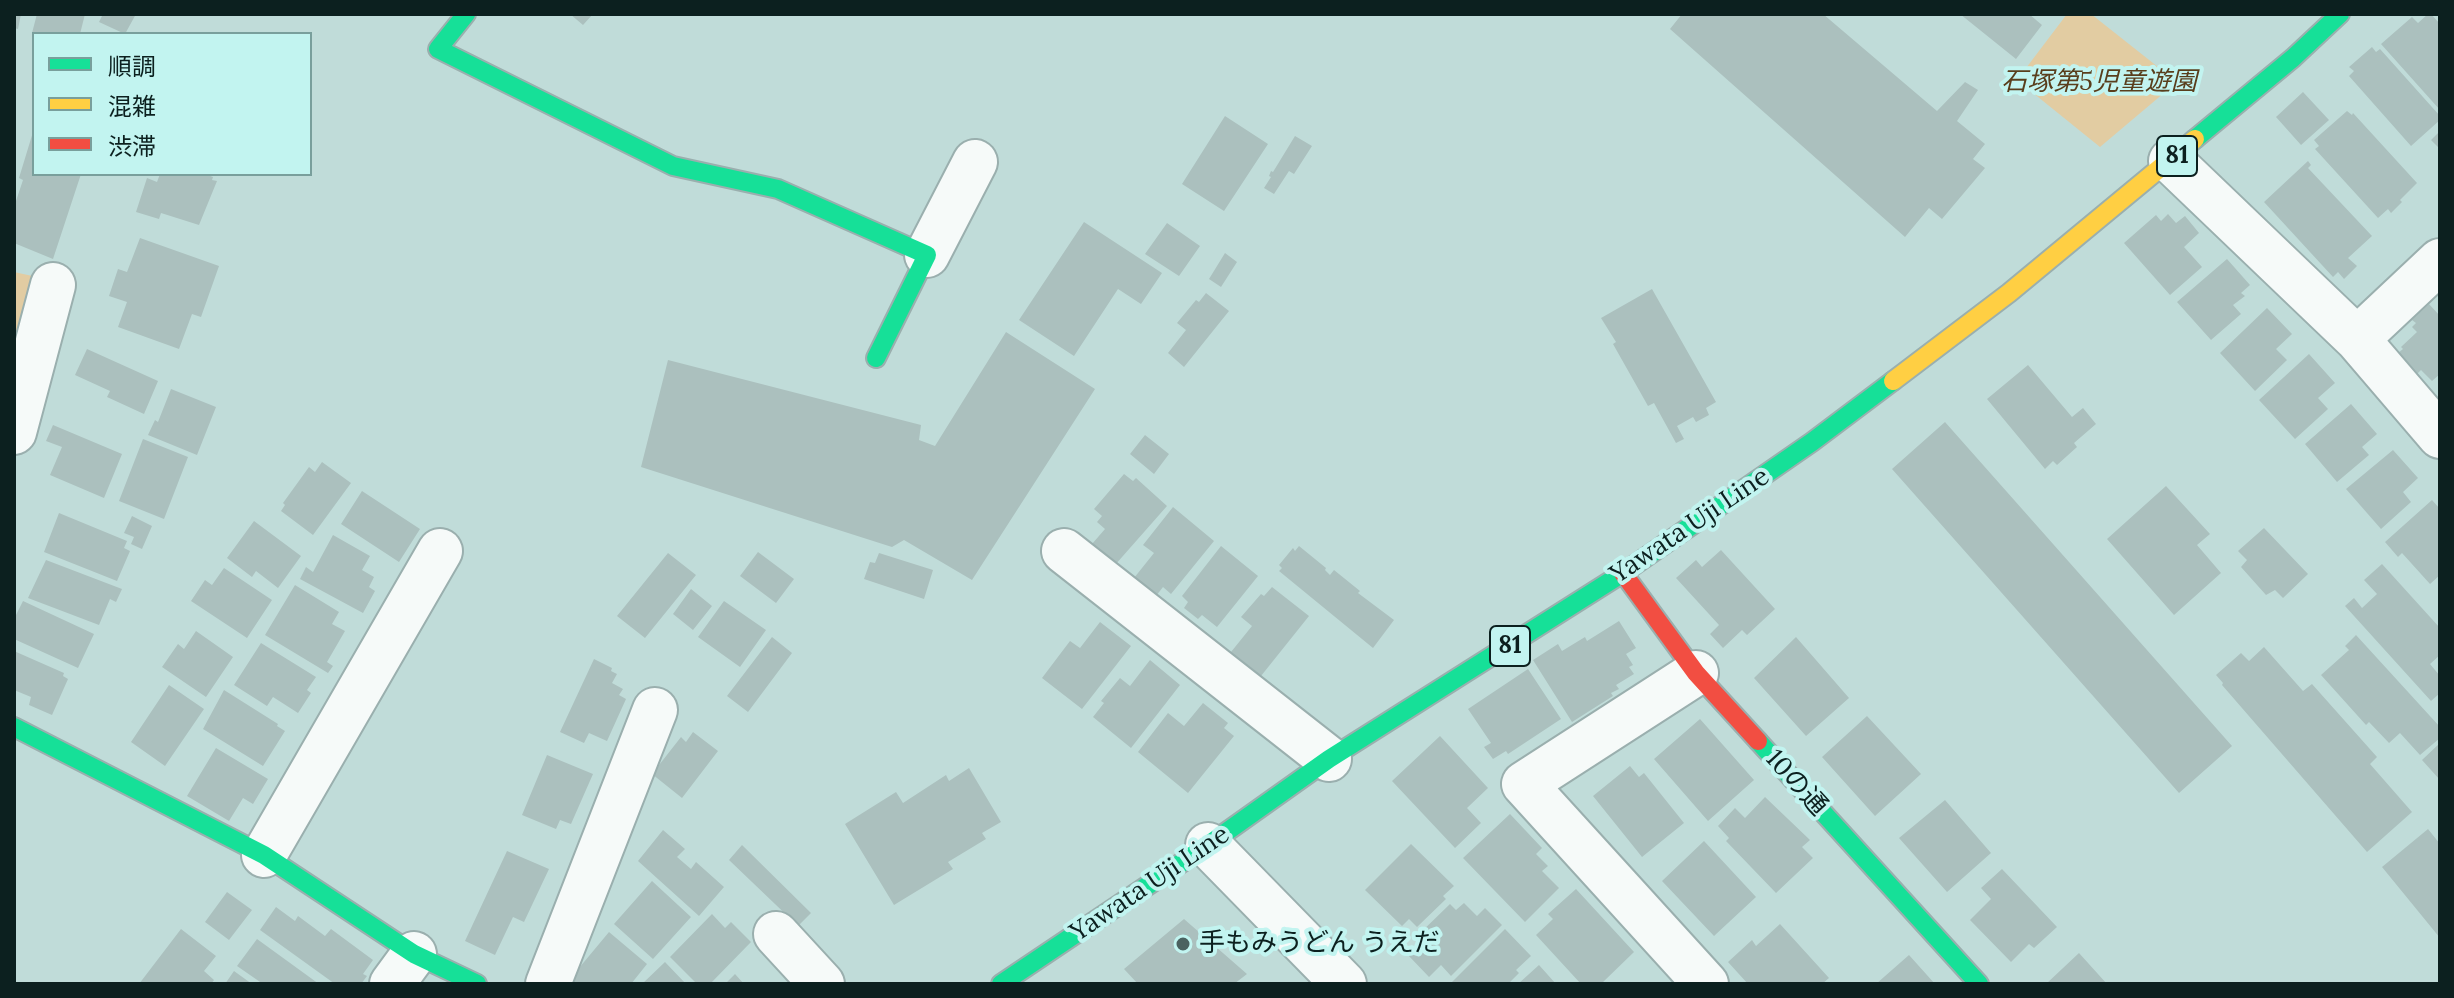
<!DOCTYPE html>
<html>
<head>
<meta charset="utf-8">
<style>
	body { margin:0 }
	#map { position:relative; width:2454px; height:998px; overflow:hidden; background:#c0dcd9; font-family:Lora,"Noto Sans JP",serif }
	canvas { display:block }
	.frame { position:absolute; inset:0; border:16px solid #0c201f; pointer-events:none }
	.legend { position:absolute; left:32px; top:32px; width:280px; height:144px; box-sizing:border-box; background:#c2f4f0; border:2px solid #799f9c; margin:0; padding:10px 14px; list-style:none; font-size:24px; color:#0c201f }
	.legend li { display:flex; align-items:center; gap:16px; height:40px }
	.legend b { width:40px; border:2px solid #799f9c }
</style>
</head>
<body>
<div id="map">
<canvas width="2454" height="998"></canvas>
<div class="frame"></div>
<ul class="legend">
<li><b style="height:10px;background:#16e098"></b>順調</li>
<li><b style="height:10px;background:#ffcf43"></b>混雑</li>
<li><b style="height:10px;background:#f24e42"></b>渋滞</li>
</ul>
</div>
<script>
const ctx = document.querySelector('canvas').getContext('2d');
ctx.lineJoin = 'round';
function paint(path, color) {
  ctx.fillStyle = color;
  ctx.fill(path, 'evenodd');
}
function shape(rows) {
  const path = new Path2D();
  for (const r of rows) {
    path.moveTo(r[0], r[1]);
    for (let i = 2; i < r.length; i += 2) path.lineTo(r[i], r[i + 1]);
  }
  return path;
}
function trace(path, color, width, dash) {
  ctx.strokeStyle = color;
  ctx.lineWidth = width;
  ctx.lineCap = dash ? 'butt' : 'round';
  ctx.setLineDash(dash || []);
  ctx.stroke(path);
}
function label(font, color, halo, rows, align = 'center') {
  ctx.font = font + ' Lora,"Noto Sans JP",serif';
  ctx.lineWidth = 8;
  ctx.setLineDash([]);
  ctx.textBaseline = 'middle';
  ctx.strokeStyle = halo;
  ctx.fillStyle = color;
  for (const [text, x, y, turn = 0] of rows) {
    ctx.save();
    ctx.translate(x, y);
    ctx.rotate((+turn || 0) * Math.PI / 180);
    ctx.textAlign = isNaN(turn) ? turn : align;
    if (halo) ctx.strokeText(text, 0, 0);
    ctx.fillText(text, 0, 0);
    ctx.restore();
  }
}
const green = shape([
	[2067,14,2091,14,2177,82,2100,147,2017,80],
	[14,272,37,277,14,363]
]);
const building = shape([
	[14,14,21,14,18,29,14,28],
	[37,14,85,14,80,34,35,34,32,33],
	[103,14,136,14,125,34,99,22],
	[570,14,593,14,583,25],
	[1682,14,1823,14,1937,111,1965,82,1978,90,1957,121,1985,144,1973,159,1985,168,1942,219,1929,208,1905,237,1670,29],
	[1960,14,2029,14,2042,25,2016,59],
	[2428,14,2431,14,2440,24,2440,110,2381,44,2412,17,2418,23],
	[2372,47,2376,52,2380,49,2440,116,2440,120,2411,146,2349,76,2354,71,2349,67],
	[2303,92,2329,120,2301,145,2276,117],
	[2347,111,2352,115,2353,113,2417,183,2400,200,2402,202,2391,213,2388,209,2378,218,2315,149,2319,146,2314,140],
	[1225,116,1268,144,1224,211,1182,184],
	[2440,131,2440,149,2431,140],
	[33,132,34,174,81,174,53,259,14,243,14,207,23,180,19,178],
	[1295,136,1312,146,1294,174,1289,171,1274,194,1264,188,1271,177,1269,176,1271,171,1273,172],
	[2308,161,2311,165,2308,168,2372,236,2348,258,2357,266,2344,279,2338,272,2333,277,2264,202],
	[160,174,205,174,213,177,212,180,217,181,199,225,161,213,159,219,136,212,147,178,157,182],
	[2168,214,2176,223,2185,216,2199,233,2184,247,2202,267,2170,295,2124,243,2156,215,2161,221],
	[1084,222,1162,273,1141,304,1118,289,1074,356,1019,320],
	[1167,223,1200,246,1179,276,1145,254],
	[140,238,219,266,201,317,192,314,179,349,118,327,127,302,109,296,118,269,127,272],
	[1225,253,1237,262,1221,287,1209,279],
	[2227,259,2250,285,2241,293,2245,296,2233,305,2241,314,2211,340,2177,302],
	[1652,289,1716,402,1706,408,1709,415,1696,422,1693,417,1677,426,1684,439,1676,443,1654,403,1648,406,1613,344,1616,342,1601,318],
	[1206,293,1229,311,1184,367,1168,353,1186,330,1177,323,1196,300,1199,302],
	[2429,304,2440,316,2440,374,2432,381,2421,370,2417,374,2398,353,2403,349,2401,347,2417,332,2412,327,2416,323,2412,320],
	[2267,308,2292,334,2276,349,2287,360,2255,391,2220,353],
	[1006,332,1095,389,972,580,904,540,892,547,641,467,668,360,921,425,919,440,935,446],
	[87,349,158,381,144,414,107,397,110,391,75,375],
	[2309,354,2335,383,2318,398,2328,409,2295,439,2259,400],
	[2028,365,2072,417,2083,408,2096,424,2074,443,2077,447,2057,465,2053,461,2045,469,1987,399],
	[171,389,216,407,197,455,148,435,155,420,158,422],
	[2351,404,2377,434,2362,447,2369,455,2337,482,2305,444],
	[1945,422,2232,746,2179,793,1892,469],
	[53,425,122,454,104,498,50,475,62,447,46,441],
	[1145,435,1169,454,1154,474,1130,454],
	[143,439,188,457,164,519,119,501],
	[2393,450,2418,478,2403,492,2411,502,2381,529,2346,489],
	[322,462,351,483,313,535,281,511,285,505,283,503,309,467,315,472],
	[1124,474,1133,481,1136,478,1167,506,1115,565,1092,544,1105,529,1097,522,1102,516,1094,509],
	[2166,486,2210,534,2197,545,2221,573,2174,615,2107,539],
	[362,491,420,529,399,562,341,524],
	[2432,500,2440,509,2440,575,2430,584,2402,553,2398,557,2385,542],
	[1173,507,1214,541,1171,594,1163,587,1156,596,1134,578,1154,553,1143,545],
	[59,513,127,541,124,548,130,551,117,581,44,552],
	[132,516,152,526,142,549,131,544,134,537,124,533],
	[254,521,301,556,278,588,256,571,252,577,227,558],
	[2264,528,2308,574,2283,598,2275,590,2266,595,2241,567,2247,560,2238,551],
	[333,535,370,556,362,570,374,577,369,587,375,591,363,613,300,579,306,567,313,572],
	[1221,546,1258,576,1217,627,1202,615,1198,619,1184,608,1188,602,1182,596],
	[1299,546,1326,568,1325,570,1330,575,1334,570,1360,591,1358,593,1394,620,1373,648,1279,571,1282,568,1279,565,1293,548,1295,551],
	[1721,550,1775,609,1747,635,1742,630,1723,648,1710,634,1719,625,1676,578,1696,560,1702,567],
	[758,552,794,579,776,603,740,576],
	[668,553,696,575,645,638,617,616],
	[879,553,933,570,924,599,864,579,870,562,875,563],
	[46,560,122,589,116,602,110,599,99,625,28,598],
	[2382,564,2440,628,2440,655,2430,664,2440,676,2440,693,2431,701,2345,606,2354,598,2362,608,2377,594,2364,580],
	[224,568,272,600,247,638,191,601,205,580,212,585],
	[295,585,339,612,332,624,345,631,327,662,333,666,328,673,265,635],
	[1272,587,1309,616,1261,676,1231,652,1252,626,1241,617,1261,594,1264,596],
	[691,589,712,606,693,630,673,614],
	[23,601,94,634,78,668,14,639,14,619],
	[724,601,766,630,740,667,698,637],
	[1619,621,1636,648,1626,654,1633,665,1629,667,1634,674,1616,685,1619,689,1611,693,1613,696,1572,722,1533,660,1558,644,1562,651,1585,637,1587,641],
	[1100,622,1131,646,1082,709,1042,678,1070,641,1080,648],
	[196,631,233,657,206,697,162,667,178,644,184,649],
	[2356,635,2440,727,2440,738,2420,755,2400,733,2389,743,2369,722,2366,725,2321,675,2349,650,2345,646],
	[772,637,792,653,748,712,727,696],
	[1796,637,1849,698,1806,736,1754,678],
	[261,643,316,677,307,690,311,693,298,713,273,697,267,706,234,685],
	[2264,647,2303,691,2312,684,2377,757,2370,764,2412,812,2367,852,2222,685,2223,683,2216,675,2241,653,2249,661],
	[14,651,64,673,63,676,68,679,52,715,29,705,31,697,14,690],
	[594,659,612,668,611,671,617,674,612,683,623,689,619,695,626,699,607,741,589,733,584,743,560,732],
	[1150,660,1180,685,1131,748,1093,717,1104,703,1101,701,1120,678,1130,686],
	[1528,669,1561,719,1508,754,1506,751,1493,759,1484,747,1491,743,1468,709],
	[169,685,204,709,165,766,131,742],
	[224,690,278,724,277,726,285,731,263,766,203,729],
	[1203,703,1228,723,1224,728,1234,736,1188,793,1138,752,1168,713,1184,726],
	[1867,716,1921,774,1875,816,1822,757],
	[1700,719,1754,780,1708,821,1654,759],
	[693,732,718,751,682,798,652,774,681,737,686,742],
	[1440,736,1488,788,1467,808,1481,823,1455,848,1392,781],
	[2440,743,2440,780,2422,760],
	[216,748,268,779,253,804,243,798,229,821,187,796],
	[547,755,593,774,571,824,560,820,556,829,522,815],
	[1630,766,1639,777,1644,773,1684,823,1642,857,1593,796],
	[969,768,1001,822,982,833,986,839,948,862,953,869,894,905,845,824,896,792,903,803,946,775,949,781],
	[1765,797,1810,840,1802,847,1813,858,1776,893,1726,841,1729,838,1718,826,1735,808,1745,818],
	[1945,800,1991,853,1947,892,1899,838],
	[1510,814,1542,848,1536,854,1548,866,1542,871,1559,888,1525,922,1463,858],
	[2428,829,2440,844,2440,938,2382,867],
	[663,830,685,849,677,857,691,869,696,862,724,887,699,916,638,861],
	[1704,841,1756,897,1714,936,1662,881],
	[1411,844,1454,886,1443,896,1446,899,1417,927,1409,919,1402,926,1365,890],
	[742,845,811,913,798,926,729,860],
	[507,851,549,869,524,922,513,917,495,955,465,941],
	[2002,869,2057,927,2034,948,2029,944,2011,962,1970,920,1991,899,1981,888],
	[652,881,691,917,653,959,614,924],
	[1576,889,1634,952,1601,984,1581,984,1536,935,1553,919,1548,914],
	[227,892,252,910,229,940,205,922],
	[1464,903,1477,916,1485,908,1502,925,1451,976,1441,965,1429,977,1407,954,1418,943,1414,939,1450,904,1456,910],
	[276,907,295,921,298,916,325,936,331,929,373,960,363,974,367,976,361,984,335,984,260,930],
	[712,914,725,928,731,922,751,942,710,984,697,984,670,957],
	[1184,919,1247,974,1234,984,1138,984,1124,969],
	[1780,924,1829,978,1822,984,1748,984,1728,962,1752,940,1756,946],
	[181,929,216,956,204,971,214,980,211,984,139,984],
	[1505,929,1531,956,1516,970,1519,973,1508,984,1450,984],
	[609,932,647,964,631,984,573,984,569,980],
	[257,939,319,984,263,984,237,966],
	[2079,953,2107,984,2046,984],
	[1909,955,1935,984,1876,984],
	[665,962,686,984,642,984],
	[1539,965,1556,984,1518,984],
	[234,971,252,984,225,984],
	[735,974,744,984,725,984]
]);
const street = shape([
	[2171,161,2357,339,2440,436],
	[927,255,975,162],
	[2357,339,2440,261],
	[14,432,53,285],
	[1064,551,1329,759],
	[1696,673,1524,784,1706,984],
	[1208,845,1344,984],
	[264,855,440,551],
	[776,934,822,984],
	[392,984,414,954],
	[548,984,655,710]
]);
const fast = shape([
	[466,14,438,49,673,166,778,189,927,255,876,358],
	[2195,139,2293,58,2340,14],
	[14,727,264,855,414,954,477,984],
	[1758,741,1979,984],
	[1001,984,1208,845,1329,759,1623,573,1812,442,1893,381]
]);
const slow = shape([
	[1893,381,2009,293,2195,139]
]);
const jam = shape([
	[1623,573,1696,673,1758,741]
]);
const markers = [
	[1183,944,8,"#4b6260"]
];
const shields = [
	[2177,156,40],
	[1510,646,40]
];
const shieldNames = [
	["81",2177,156],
	["81",1510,646]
];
const parkNames = [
	["石塚第5児童遊園",2099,83]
];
const streetNames = [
	["Yawata Uji Line",1690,526,-34],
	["10の通",1796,783,48],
	["Yawata Uji Line",1150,884,-34]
];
const poiNames = [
	["手もみうどん うえだ",1199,944]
];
paint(green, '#e2cca2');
paint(building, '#abc0be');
trace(street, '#9aafae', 48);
trace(fast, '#9aafae', 22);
trace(slow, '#9aafae', 22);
trace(jam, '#9aafae', 22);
trace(street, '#f6faf9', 44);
trace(fast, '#16e098', 18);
trace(slow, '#ffcf43', 18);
trace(jam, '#f24e42', 18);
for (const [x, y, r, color] of markers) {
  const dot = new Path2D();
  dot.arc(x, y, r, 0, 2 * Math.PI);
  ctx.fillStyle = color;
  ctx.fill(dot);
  trace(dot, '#c2f4f0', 3);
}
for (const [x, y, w] of shields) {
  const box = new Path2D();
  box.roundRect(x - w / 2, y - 20, w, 40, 6);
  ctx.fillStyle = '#c2f4f0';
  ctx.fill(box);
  trace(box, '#0c201f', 2);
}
label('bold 24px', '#0c201f', null, shieldNames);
label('italic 26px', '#593e1c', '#c2f4f0', parkNames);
label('26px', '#0c201f', '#c2f4f0', streetNames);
label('26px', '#0c201f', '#c2f4f0', poiNames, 'left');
</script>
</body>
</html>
